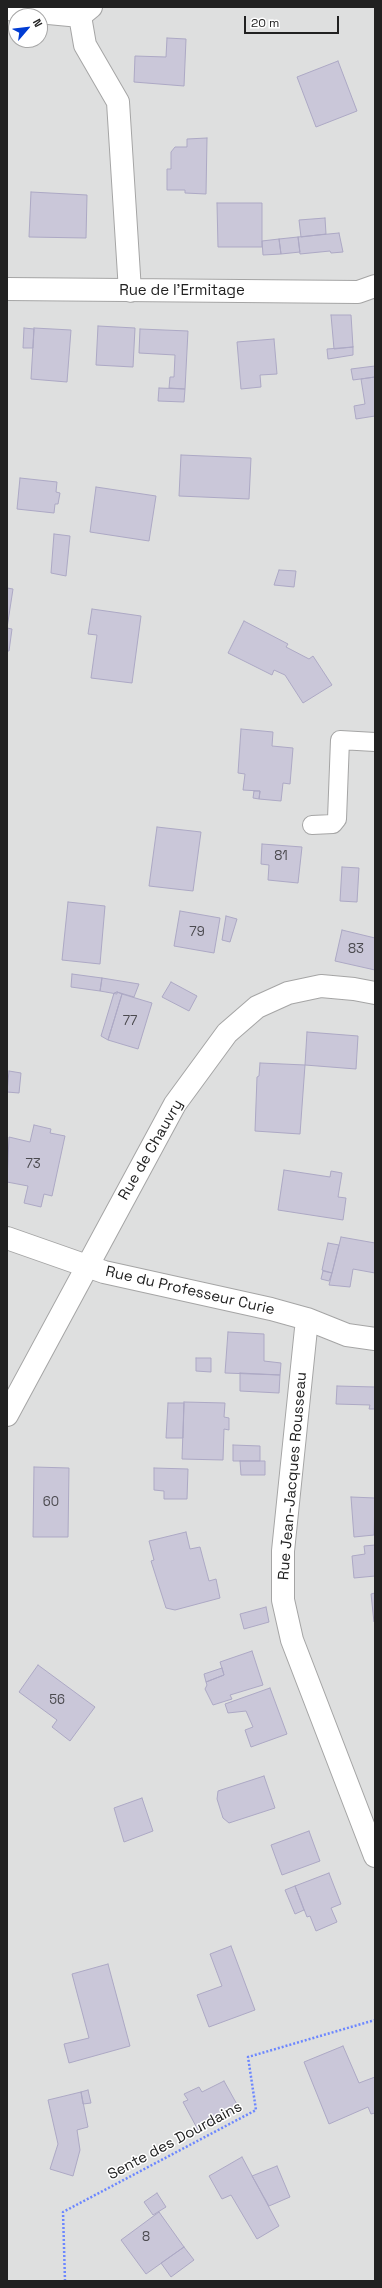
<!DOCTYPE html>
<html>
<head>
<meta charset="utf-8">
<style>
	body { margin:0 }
	#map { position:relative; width:382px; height:2288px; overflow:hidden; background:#ece8f2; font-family:"Space Grotesk",sans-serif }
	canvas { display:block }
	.frame { position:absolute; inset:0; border:8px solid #212121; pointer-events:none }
	.north { position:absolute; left:8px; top:8px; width:40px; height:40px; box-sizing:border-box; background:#fff; border:1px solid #a6a6a6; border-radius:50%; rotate:62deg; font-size:11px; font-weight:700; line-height:16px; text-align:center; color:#212121 }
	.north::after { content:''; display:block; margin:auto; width:14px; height:18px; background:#003cd3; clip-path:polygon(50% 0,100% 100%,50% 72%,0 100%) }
	.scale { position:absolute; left:244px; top:16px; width:95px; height:18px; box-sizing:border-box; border:2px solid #212121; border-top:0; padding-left:5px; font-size:12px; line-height:14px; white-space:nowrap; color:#212121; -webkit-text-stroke:3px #fff; paint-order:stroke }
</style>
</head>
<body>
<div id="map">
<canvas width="382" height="2288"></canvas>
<div class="frame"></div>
<div class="north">N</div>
<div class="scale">20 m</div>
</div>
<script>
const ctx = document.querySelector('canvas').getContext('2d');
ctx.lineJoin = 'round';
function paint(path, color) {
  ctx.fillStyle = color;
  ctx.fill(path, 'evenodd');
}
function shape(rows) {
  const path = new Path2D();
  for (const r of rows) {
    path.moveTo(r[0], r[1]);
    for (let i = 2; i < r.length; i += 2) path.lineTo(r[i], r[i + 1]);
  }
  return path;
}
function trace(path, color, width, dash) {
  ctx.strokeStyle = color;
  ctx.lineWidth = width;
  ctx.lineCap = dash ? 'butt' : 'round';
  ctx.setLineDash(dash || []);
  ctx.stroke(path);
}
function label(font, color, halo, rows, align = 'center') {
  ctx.font = font + ' "Space Grotesk",sans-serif';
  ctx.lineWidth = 3;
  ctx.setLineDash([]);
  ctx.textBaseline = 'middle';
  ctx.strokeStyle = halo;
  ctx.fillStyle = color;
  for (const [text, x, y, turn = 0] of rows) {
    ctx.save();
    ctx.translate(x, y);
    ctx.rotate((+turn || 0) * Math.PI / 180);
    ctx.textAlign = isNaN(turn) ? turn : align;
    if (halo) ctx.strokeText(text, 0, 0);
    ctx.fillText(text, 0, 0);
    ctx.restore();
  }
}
const residential = shape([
	[7,7,375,7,375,2281,7,2281],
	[16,16,40,16,40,40,16,40]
]);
const building = shape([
	[167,38,186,39,184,86,134,82,135,56,166,57,167,38],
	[338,61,357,111,316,127,297,77,338,61],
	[207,138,206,194,185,193,185,190,167,190,167,169,171,169,171,152,175,147,187,147,187,139,207,138],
	[31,192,87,195,86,238,29,237,31,192],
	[217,203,262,203,262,247,218,247,217,203],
	[325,218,326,234,301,237,299,220,325,218],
	[339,233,343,252,331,253,330,251,300,254,298,237,339,233],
	[298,237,300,252,281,254,279,239,298,237],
	[279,239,281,254,263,255,262,241,279,239],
	[331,315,351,315,353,347,334,349,331,315],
	[98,326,135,328,133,367,96,365,98,326],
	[24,328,34,329,33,348,23,348,24,328],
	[34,328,71,330,67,382,31,379,34,328],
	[140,329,188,331,185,389,169,388,170,377,174,377,175,355,139,353,140,329],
	[274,339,277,374,260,375,261,387,241,389,237,342,274,339],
	[353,347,353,355,328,359,327,349,353,347],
	[375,366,375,377,353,380,351,369,375,366],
	[375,377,375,416,356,419,354,406,365,404,361,379,375,377],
	[159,388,185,389,184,402,158,401,159,388],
	[181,455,251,458,249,499,179,496,181,455],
	[20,478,57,482,56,492,60,493,58,504,55,504,54,513,17,509,20,478],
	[96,487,156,496,149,541,90,532,96,487],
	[54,534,70,536,66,576,51,573,54,534],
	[279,570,296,571,294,587,274,585,279,570],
	[7,588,13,589,7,628,7,588],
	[92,609,141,616,132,683,91,678,97,635,88,634,92,609],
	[244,621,288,644,286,647,309,659,313,656,332,685,303,703,285,675,274,670,272,675,228,653,244,621],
	[7,628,12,629,9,651,7,651,7,628],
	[241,729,273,732,272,746,293,748,290,784,283,783,281,801,259,799,260,791,243,790,245,774,238,773,241,729],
	[254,791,260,791,259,799,253,798,254,791],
	[157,827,201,832,193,891,149,886,157,827],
	[262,844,302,847,298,883,268,880,269,865,261,864,262,844],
	[342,867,359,868,357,902,340,901,342,867],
	[68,902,105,906,100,964,62,960,68,902],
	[180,911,220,918,214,953,174,946,180,911],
	[226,916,237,919,230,942,222,940,226,916],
	[342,930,375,938,375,970,335,961,342,930],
	[72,974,102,978,100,991,71,987,72,974],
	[102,978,139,984,134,997,117,992,117,994,100,991,102,978],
	[171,982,197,996,189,1011,162,997,171,982],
	[117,992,122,994,108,1040,101,1036,114,993,117,992],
	[122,994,152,1003,138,1049,108,1040,122,994],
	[307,1032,358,1036,356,1069,305,1065,307,1032],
	[260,1063,305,1065,300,1134,255,1131,257,1077,259,1076,260,1063],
	[9,1071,21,1073,19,1093,7,1092,9,1071],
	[34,1125,51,1129,50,1133,65,1136,52,1196,44,1194,41,1207,24,1203,28,1186,7,1182,9,1137,30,1142,34,1125],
	[284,1170,330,1177,331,1171,342,1173,338,1197,346,1198,343,1220,278,1210,284,1170],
	[341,1237,375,1243,375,1273,353,1269,350,1287,329,1285,341,1237],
	[328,1243,339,1245,332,1273,322,1270,328,1243],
	[323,1271,332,1273,329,1281,321,1279,323,1271],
	[228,1332,264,1334,264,1361,281,1363,280,1375,225,1373,228,1332],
	[196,1358,211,1358,211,1372,196,1371,196,1358],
	[240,1373,280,1375,279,1393,240,1391,240,1373],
	[337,1386,375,1387,375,1409,369,1409,370,1405,336,1404,337,1386],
	[184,1402,225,1403,224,1417,229,1418,229,1430,224,1429,223,1460,182,1459,184,1402],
	[168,1403,184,1403,183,1438,166,1438,168,1403],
	[233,1445,260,1446,260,1461,233,1461,233,1445],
	[240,1461,265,1461,265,1475,241,1475,240,1461],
	[34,1467,69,1468,68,1537,33,1537,34,1467],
	[154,1468,188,1469,187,1499,164,1499,164,1491,154,1490,154,1468],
	[351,1497,375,1498,374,1535,354,1537,351,1497],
	[186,1532,190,1549,200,1547,209,1581,216,1579,220,1598,175,1610,166,1608,151,1561,154,1560,149,1541,186,1532],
	[375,1545,375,1576,354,1578,352,1556,365,1554,364,1546,375,1545],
	[375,1593,375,1622,374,1622,371,1594,375,1593],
	[266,1607,269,1622,244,1629,240,1614,266,1607],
	[252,1651,263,1685,230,1695,232,1699,213,1705,205,1689,207,1685,206,1682,224,1675,220,1662,252,1651],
	[38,1665,95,1707,70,1741,52,1727,57,1720,19,1692,38,1665],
	[222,1668,224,1675,206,1682,204,1674,222,1668],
	[270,1688,287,1734,251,1747,245,1730,253,1727,246,1711,228,1713,225,1704,270,1688],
	[264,1776,275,1808,229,1823,223,1818,217,1799,218,1791,264,1776],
	[142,1798,153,1831,124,1842,114,1808,142,1798],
	[309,1831,320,1861,282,1875,271,1845,309,1831],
	[329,1873,341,1904,331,1908,337,1922,316,1931,310,1916,307,1917,295,1886,329,1873],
	[295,1886,304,1910,295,1914,285,1890,295,1886],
	[231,1946,255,2010,209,2027,197,1995,222,1986,210,1954,231,1946],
	[108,1964,130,2046,69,2063,64,2044,89,2038,72,1974,108,1964],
	[343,2046,359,2083,375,2077,375,2113,371,2114,368,2107,329,2124,304,2062,343,2046],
	[224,2081,239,2108,198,2130,183,2102,188,2100,184,2094,199,2087,202,2092,224,2081],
	[88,2090,91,2103,83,2104,81,2092,88,2090],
	[81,2092,88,2127,77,2130,80,2150,73,2176,50,2169,58,2144,48,2100,81,2092],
	[242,2157,279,2226,257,2239,231,2195,222,2199,209,2176,242,2157],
	[277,2166,290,2197,269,2206,252,2176,277,2166],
	[157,2193,166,2207,153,2215,144,2202,157,2193],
	[159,2212,184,2247,146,2274,121,2240,159,2212],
	[184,2247,194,2260,171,2277,161,2263,184,2247]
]);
const path = shape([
	[65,2281,63,2212,256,2110,248,2057,375,2020]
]);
const service = shape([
	[312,825,333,824,337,819,340,740,375,742]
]);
const minor = shape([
	[91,7,80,16,85,45,118,102,130,291],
	[7,9,80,16],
	[7,289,358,292,375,286],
	[7,1238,104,1272,271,1309,307,1319,347,1335,375,1339],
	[307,1319,283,1551,283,1600,292,1640,375,1856]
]);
const tertiary = shape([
	[7,1415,175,1104,227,1033,257,1007,288,993,321,986,354,989,375,993]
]);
const numberNames = [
	["81",281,856],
	["79",197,932],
	["83",356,949],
	["77",130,1021],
	["73",33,1164],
	["60",51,1502],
	["56",57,1700],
	["8",146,2237]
];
const streetNames = [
	["Rue de l'Ermitage",182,291],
	["Rue de Chauvry",151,1150,-60],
	["Rue du Professeur Curie",190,1291,13],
	["Rue Jean-Jacques Rousseau",293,1476,-85],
	["Sente des Dourdains",175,2141,-28]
];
paint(residential, '#dedfdf');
paint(building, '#cac7d9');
trace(building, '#ada9c5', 1);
trace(service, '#a5a5a5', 20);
trace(minor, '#a5a5a5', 24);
trace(tertiary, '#a5a5a5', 24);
trace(path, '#6c87ff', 2.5, [2, 2]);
trace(service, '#fff', 18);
trace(minor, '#fff', 22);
trace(tertiary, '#fff', 22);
label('13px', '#4b4a4f', null, numberNames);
label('15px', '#212121', '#fff', streetNames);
</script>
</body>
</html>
